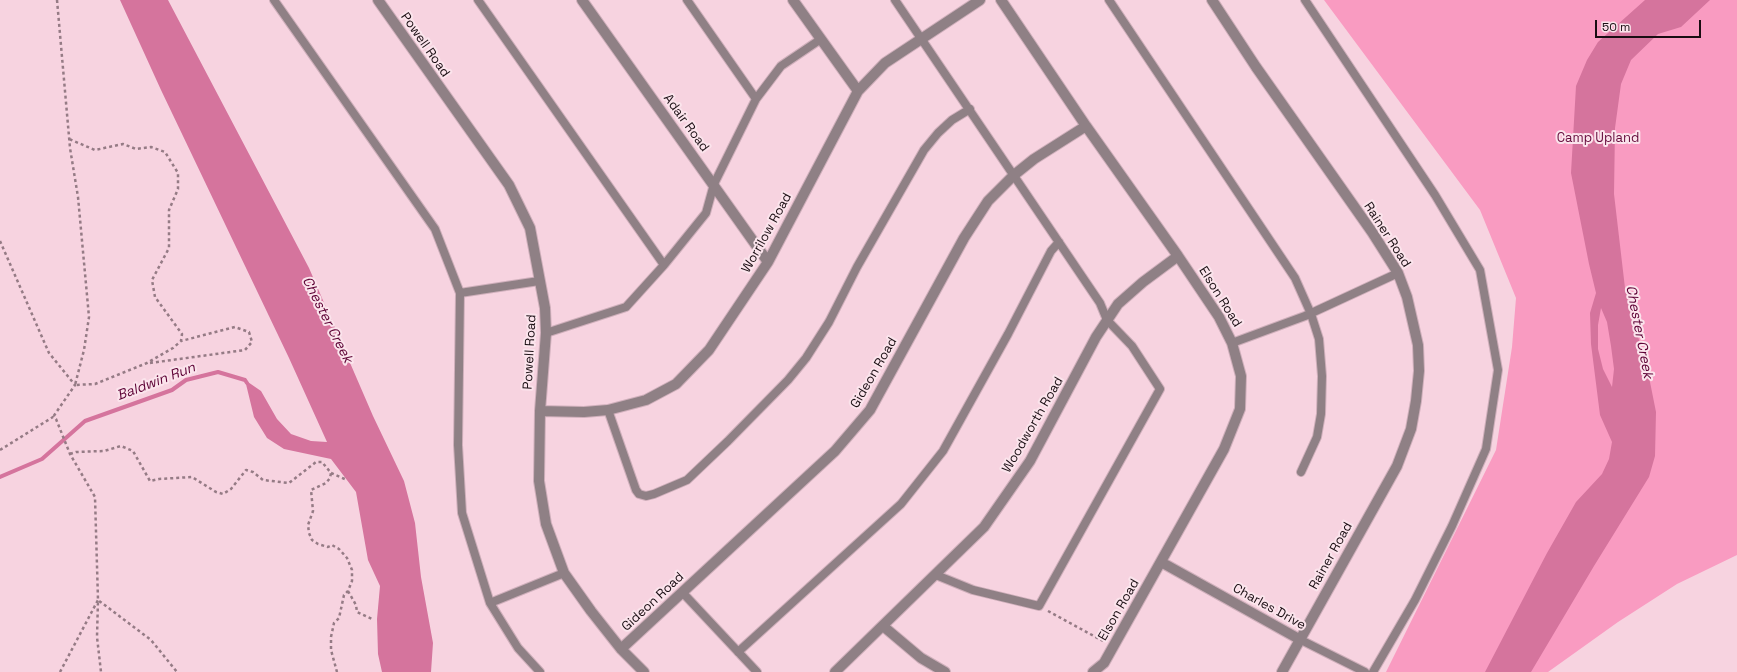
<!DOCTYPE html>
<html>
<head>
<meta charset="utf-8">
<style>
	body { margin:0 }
	#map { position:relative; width:1737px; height:672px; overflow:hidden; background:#f7d3e0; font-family:"Space Grotesk",sans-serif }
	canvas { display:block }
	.scale { position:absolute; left:1595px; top:20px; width:106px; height:18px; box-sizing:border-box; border:2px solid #190d12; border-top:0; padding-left:5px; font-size:12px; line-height:14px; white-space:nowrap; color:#190d12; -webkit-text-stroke:3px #fbe4ec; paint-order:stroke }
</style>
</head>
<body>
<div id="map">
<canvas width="1737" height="672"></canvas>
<div class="scale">50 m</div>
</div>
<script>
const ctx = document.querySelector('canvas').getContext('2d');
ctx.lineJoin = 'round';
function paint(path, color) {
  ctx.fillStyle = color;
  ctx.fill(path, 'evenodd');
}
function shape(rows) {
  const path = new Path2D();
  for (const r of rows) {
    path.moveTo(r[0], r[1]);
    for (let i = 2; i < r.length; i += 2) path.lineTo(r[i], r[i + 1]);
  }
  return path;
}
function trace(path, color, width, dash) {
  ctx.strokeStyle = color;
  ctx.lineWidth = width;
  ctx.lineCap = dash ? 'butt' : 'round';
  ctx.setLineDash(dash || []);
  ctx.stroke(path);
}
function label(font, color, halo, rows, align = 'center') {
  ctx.font = font + ' "Space Grotesk",sans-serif';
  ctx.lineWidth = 4;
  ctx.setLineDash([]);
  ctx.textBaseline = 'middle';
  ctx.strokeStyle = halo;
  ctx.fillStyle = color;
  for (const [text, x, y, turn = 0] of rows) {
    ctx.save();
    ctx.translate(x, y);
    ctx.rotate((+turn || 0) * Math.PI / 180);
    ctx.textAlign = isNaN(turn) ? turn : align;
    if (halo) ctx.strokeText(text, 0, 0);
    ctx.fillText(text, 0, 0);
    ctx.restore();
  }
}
const green = shape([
	[1324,0,1737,0,1737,555,1677,584,1618,622,1548,672,1386,672,1496,450,1512,347,1516,298,1480,210]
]);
const water = shape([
	[120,0,168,0,309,268,373,416,404,481,415,523,421,577,433,643,431,672,382,672,378,654,377,619,380,586,368,560,356,492,331,459,284,449,267,438,254,417,245,380,261,391,277,419,291,434,311,441,327,442,289,358,161,90],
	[1645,0,1710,0,1681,27,1658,34,1631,60,1621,84,1615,128,1614,194,1625,288,1649,377,1656,412,1655,456,1649,477,1594,566,1531,672,1485,672,1547,553,1576,502,1602,474,1609,459,1612,442,1600,415,1591,344,1590,313,1596,293,1589,264,1571,173,1576,86,1587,60,1598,42],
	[1601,308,1607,322,1611,346,1614,369,1612,387,1603,369,1598,349,1598,325]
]);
const stream = shape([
	[0,477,42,459,85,421,172,390,186,380,218,372,245,380,247,383]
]);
const path = shape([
	[57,0,70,148,78,197,89,317,84,350,75,385,95,384,147,363,173,348,181,341,182,334,155,297,152,280,169,248,169,210,178,189,178,173,165,152,151,147,136,149,123,144,95,150,69,139],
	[0,241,49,353,75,385,53,417],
	[150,363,245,350,252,342,249,332,235,327,181,341],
	[0,450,53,417,56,419,70,454,95,497,98,600,151,640,177,672],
	[70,454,76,452,104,451,121,446,133,451,150,481,159,479,192,477,216,492,223,494,231,489,246,470,253,472,263,480,289,483,316,462,322,462,331,473,330,478,326,483,311,490,313,511,308,525,309,533,312,540,318,544,328,547,332,545,339,549,347,558,352,570,352,581,348,591,344,595,339,618,334,623,331,637,331,650,337,672],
	[331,473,347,480],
	[348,591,356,605,357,612,372,619],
	[1048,611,1103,641],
	[60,672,98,600,97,637,101,672]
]);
const service = shape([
	[274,0,435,229,460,293,458,445,462,513,490,603,518,648,540,672],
	[478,0,664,265],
	[687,0,756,99],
	[895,0,1100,303,1107,320,1132,346,1160,389,1039,606,973,590,936,575],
	[1109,0,1295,278,1311,314,1319,339,1322,376,1321,414,1317,437,1301,472],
	[1305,0,1435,195,1480,270,1498,370,1486,449,1452,526,1415,600,1373,672],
	[460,293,539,281],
	[546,333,626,307,664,265,706,213,714,184,756,99,781,66,821,39],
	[1232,343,1305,316,1398,273],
	[608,410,636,490,639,494,646,496,654,494,687,480,728,441,788,380,806,358,829,322,857,267,924,150,938,133,952,120,970,109],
	[682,592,757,672],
	[490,603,564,573],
	[1299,639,1365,672],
	[738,652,901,504,943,451,1008,334,1051,251,1059,242]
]);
const minor = shape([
	[378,0,509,185,530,228,545,308,546,333,540,411,539,481,546,524,564,573,591,611,621,649,644,672],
	[582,0,768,262],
	[793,0,858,91],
	[1001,0,1086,126,1178,256,1219,317,1232,343,1241,376,1240,409,1224,449,1104,663,1093,672],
	[1212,0,1256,67,1372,232,1398,273,1407,297,1418,345,1419,371,1416,401,1411,429,1397,466,1282,672],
	[540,411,584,412,608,410,646,400,676,384,709,350,768,262,858,91,885,63,980,0],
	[1161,562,1299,639],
	[883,626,921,658,945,672],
	[621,649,835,451,870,410,964,238,988,201,1014,175,1034,159,1086,126],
	[835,672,984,527,1030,461,1096,337,1118,304,1143,282,1178,256]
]);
const streetNames = [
	["Powell Road",425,45,55],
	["Adair Road",686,123,54],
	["Worrilow Road",767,233,-61],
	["Rainer Road",1387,235,57],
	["Elson Road",1220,297,58],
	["Powell Road",530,352,-87],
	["Gideon Road",874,373,-60],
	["Woodworth Road",1033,425,-60],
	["Rainer Road",1331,556,-61],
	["Gideon Road",653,602,-43],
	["Charles Drive",1269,607,29],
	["Elson Road",1119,610,-60]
];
const parkNames = [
	["Camp Upland",1598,138]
];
const waterNames = [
	["Chester Creek",327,320,63],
	["Chester Creek",1639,332,79],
	["Baldwin Run",156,382,-21]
];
paint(green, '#f99bc1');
paint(water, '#d5749d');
trace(stream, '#d5749d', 4);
trace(service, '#cfafbb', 10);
trace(minor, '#cfafbb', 12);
trace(path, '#957b85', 2.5, [3, 3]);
trace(service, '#8f8085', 8);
trace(minor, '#8f8085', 10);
label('13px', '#190d12', '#fbe4ec', streetNames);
label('13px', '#650b3c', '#fbe4ec', parkNames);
label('italic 14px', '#5c0034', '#fbe4ec', waterNames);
</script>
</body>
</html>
